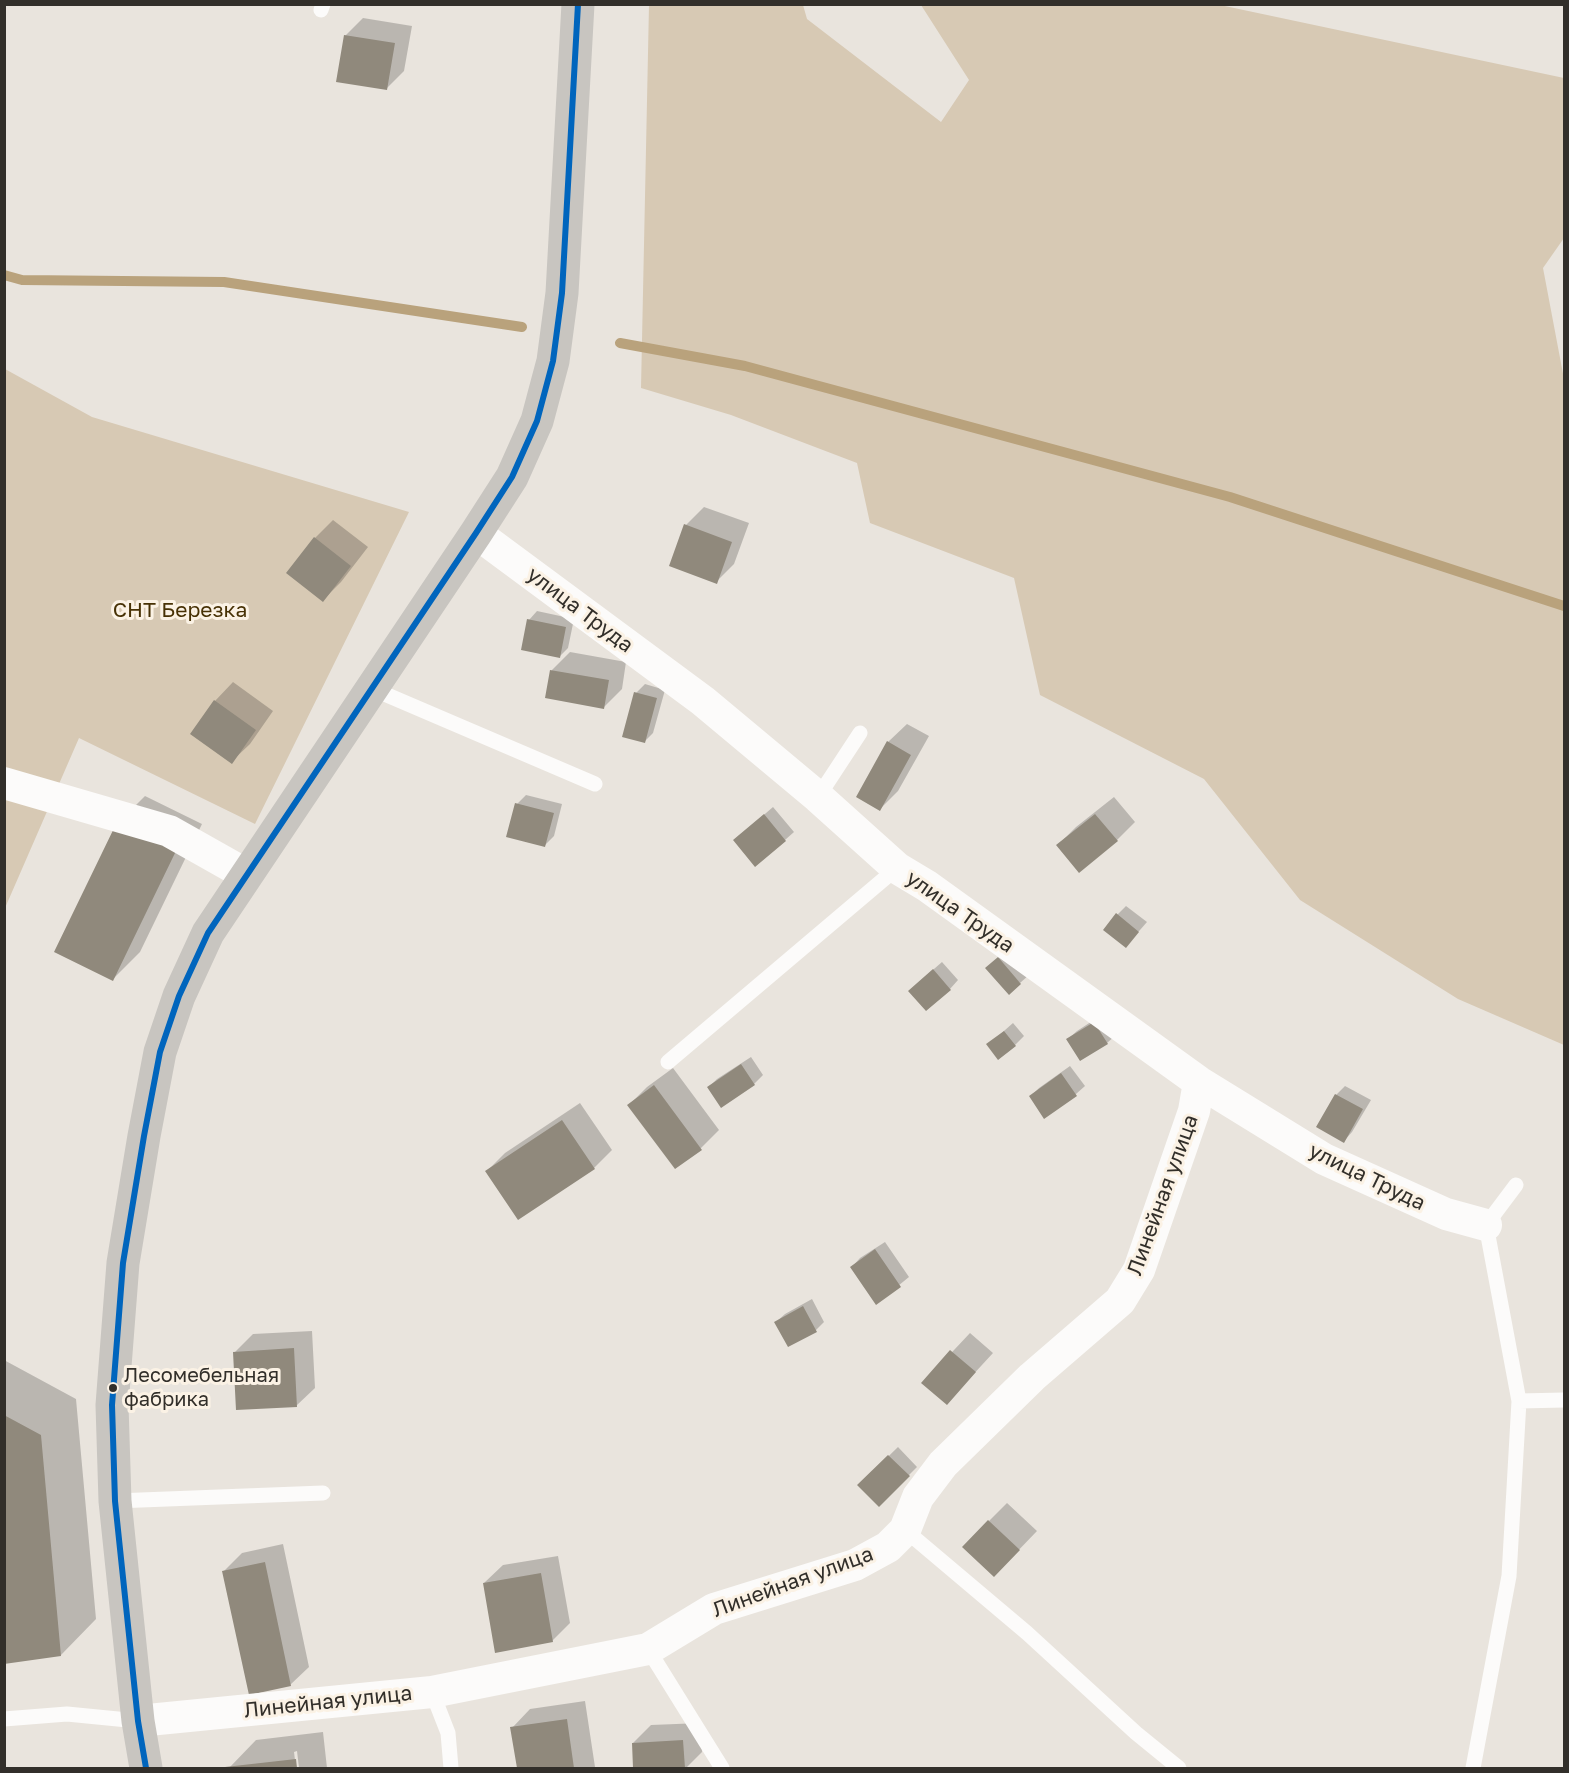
<!DOCTYPE html>
<html>
<head>
<meta charset="utf-8">
<style>
	body { margin:0 }
	#map { position:relative; width:1569px; height:1773px; overflow:hidden; background:#e9e4dd; font-family:"Golos Text",sans-serif }
	canvas { display:block }
	.frame { position:absolute; inset:0; border:6px solid #322f2a; pointer-events:none }
</style>
</head>
<body>
<div id="map">
<canvas width="1569" height="1773"></canvas>
<div class="frame"></div>
</div>
<script>
const ctx = document.querySelector('canvas').getContext('2d');
ctx.lineJoin = 'round';
function paint(path, color) {
  ctx.fillStyle = color;
  ctx.fill(path, 'evenodd');
}
function shape(rows) {
  const path = new Path2D();
  for (const r of rows) {
    path.moveTo(r[0], r[1]);
    for (let i = 2; i < r.length; i += 2) path.lineTo(r[i], r[i + 1]);
  }
  return path;
}
function trace(path, color, width, dash) {
  ctx.strokeStyle = color;
  ctx.lineWidth = width;
  ctx.lineCap = dash ? 'butt' : 'round';
  ctx.setLineDash(dash || []);
  ctx.stroke(path);
}
function label(font, color, halo, rows, align = 'center') {
  ctx.font = font + ' "Golos Text",sans-serif';
  ctx.lineWidth = 6;
  ctx.setLineDash([]);
  ctx.textBaseline = 'middle';
  ctx.strokeStyle = halo;
  ctx.fillStyle = color;
  for (const [text, x, y, turn = 0] of rows) {
    ctx.save();
    ctx.translate(x, y);
    ctx.rotate((+turn || 0) * Math.PI / 180);
    ctx.textAlign = isNaN(turn) ? turn : align;
    if (halo) ctx.strokeText(text, 0, 0);
    ctx.fillText(text, 0, 0);
    ctx.restore();
  }
}
const green = shape([
	[649,5,803,5,807,19,941,122,969,80,921,5,1220,5,1564,78,1564,238,1543,268,1564,379,1564,1045,1458,999,1300,900,1204,779,1040,695,1014,578,870,523,857,463,731,415,641,388],
	[5,369,92,417,409,512,255,824,79,738,5,908]
]);
const shadow = shape([
	[363,18,412,26,404,71,386,89,345,36],
	[704,507,749,523,734,564,716,582,686,525],
	[333,520,368,547,341,582,323,600,288,573,315,538],
	[537,611,574,619,568,648,559,657,529,620],
	[570,652,626,662,622,689,604,707,547,697,552,670],
	[233,682,273,711,250,744,231,762,192,734,215,701],
	[645,684,665,690,653,733,644,742,636,693],
	[907,724,929,736,898,791,880,809,888,742],
	[526,795,562,804,554,836,545,845,517,804],
	[145,796,202,824,140,952,113,979,118,823],
	[1114,797,1135,822,1117,840,1058,845,1076,827],
	[773,807,794,832,785,840,744,832],
	[1126,906,1147,922,1126,946,1117,915],
	[1007,950,1029,975,1020,983,996,960],
	[942,962,958,980,950,989,919,982],
	[1103,1014,1116,1035,1107,1043,1068,1039,1077,1031],
	[1013,1023,1024,1036,1015,1045,988,1045],
	[751,1057,763,1075,754,1084,721,1106,709,1087,717,1079],
	[1070,1066,1085,1086,1076,1094,1031,1096,1039,1088],
	[673,1068,719,1130,701,1148,676,1167,629,1105,647,1087],
	[1345,1086,1371,1100,1352,1132,1344,1141,1318,1127,1336,1095],
	[580,1103,612,1150,594,1168,487,1171,505,1153],
	[885,1242,909,1277,877,1303,852,1267,860,1258],
	[812,1299,824,1322,816,1330,776,1322,785,1314],
	[312,1331,315,1388,296,1406,235,1352,253,1334],
	[970,1333,993,1353,947,1403,923,1383],
	[4,1360,76,1399,96,1619,61,1655,4,1662],
	[898,1447,917,1467,879,1505,859,1485],
	[1007,1503,1037,1531,1012,1557,989,1521],
	[283,1544,309,1667,290,1685,224,1571,242,1553],
	[558,1556,570,1623,552,1641,484,1583,503,1565],
	[585,1701,595,1767,518,1768,512,1728,530,1709],
	[701,1723,702,1752,686,1768,634,1768,633,1743,651,1725],
	[323,1732,327,1768,299,1768,297,1751,294,1752,296,1768,229,1768,256,1740]
]);
const stream = shape([
	[4,275,22,280,224,282,522,327],
	[620,343,745,366,1230,497,1564,606]
]);
const building = shape([
	[344,35,395,43,387,90,336,82],
	[684,524,732,542,717,584,669,566],
	[314,537,351,566,323,602,286,573],
	[527,619,566,627,560,658,521,650],
	[550,670,609,680,604,709,545,698],
	[634,692,657,698,645,743,622,737],
	[214,700,256,730,232,764,190,734],
	[887,741,911,755,880,811,856,797],
	[515,803,554,813,545,847,506,837],
	[764,814,786,841,755,867,733,840],
	[1095,814,1118,841,1079,873,1056,845],
	[117,822,176,851,113,981,54,952],
	[1116,913,1139,932,1126,948,1103,930],
	[998,957,1021,984,1009,995,985,968],
	[933,969,951,990,926,1011,908,991],
	[1094,1022,1108,1044,1080,1061,1066,1039],
	[1004,1031,1016,1046,998,1060,986,1044],
	[741,1064,755,1085,721,1108,707,1087],
	[1061,1073,1077,1096,1044,1119,1029,1096],
	[654,1085,702,1150,675,1169,627,1105],
	[1335,1094,1363,1109,1344,1143,1316,1127],
	[562,1120,595,1169,518,1220,485,1171],
	[875,1249,901,1287,876,1305,850,1267],
	[803,1306,817,1332,788,1347,774,1322],
	[294,1348,297,1407,236,1410,233,1352],
	[950,1350,976,1372,947,1405,921,1383],
	[4,1415,41,1435,61,1656,4,1664],
	[888,1455,910,1476,879,1507,857,1485],
	[988,1520,1020,1550,994,1577,962,1547],
	[265,1562,291,1686,249,1695,222,1571],
	[541,1573,553,1642,495,1653,483,1583],
	[567,1719,574,1768,517,1768,510,1727],
	[683,1740,685,1768,633,1768,632,1743],
	[296,1759,297,1768,225,1768,225,1767]
]);
const lane = shape([
	[321,10,323,4],
	[373,689,595,784],
	[818,797,860,733],
	[668,1062,897,868],
	[1519,1401,1564,1400],
	[115,1501,323,1493],
	[905,1530,1027,1633,1136,1733,1179,1768],
	[648,1649,722,1768],
	[432,1692,448,1733,451,1768],
	[4,1719,67,1714,138,1721],
	[1473,1768,1509,1576,1519,1401,1486,1225,1516,1185]
]);
const street = shape([
	[476,533,703,701,818,797,897,868,927,886,1199,1082,1324,1159,1446,1214,1486,1225],
	[4,783,169,831,247,875],
	[138,1721,432,1692,648,1649,714,1609,855,1565,888,1547,905,1530,918,1497,943,1464,1032,1377,1120,1301,1139,1270,1194,1111,1199,1082]
]);
const secondary = shape([
	[146,1768,138,1721,115,1501,112,1405,123,1263,144,1136,160,1052,179,996,208,933,476,533,512,477,537,421,553,361,562,293,578,4]
]);
const bus1 = shape([
	[146,1768,138,1721,115,1501,112,1405,123,1263,144,1136,160,1052,179,996,208,933,476,533,512,477,537,421,553,361,562,293,578,4]
]);
const markers = [
	[113,1388,5,"#322f2a"]
];
const busNames = [
	["Лесомебельная",124,1376],
	["фабрика",124,1400]
];
const parkNames = [
	["СНТ Березка",180,610]
];
const streetNames = [
	["улица Труда",580,610,37],
	["улица Труда",960,912,35],
	["улица Труда",1367,1177,26],
	["Линейная улица",1163,1195,-70],
	["Линейная улица",793,1582,-20],
	["Линейная улица",328,1702,-6]
];
paint(green, '#d7c9b4');
paint(shadow, '#0003');
trace(stream, '#b9a27c', 10);
paint(building, '#90897c');
trace(lane, '#fcfbfa', 15);
trace(street, '#fcfbfa', 32);
trace(secondary, '#c8c5c0', 33);
trace(bus1, '#0065bd', 6);
for (const [x, y, r, color] of markers) {
  const dot = new Path2D();
  dot.arc(x, y, r, 0, 2 * Math.PI);
  ctx.fillStyle = color;
  ctx.fill(dot);
  trace(dot, '#fbf2e5', 2);
}
label('20px', '#322f2a', '#fbf2e5', busNames, 'left');
label('21px', '#473105', '#fbf2e5', parkNames);
label('21px', '#322f2a', '#fbf2e5', streetNames);
</script>
</body>
</html>
